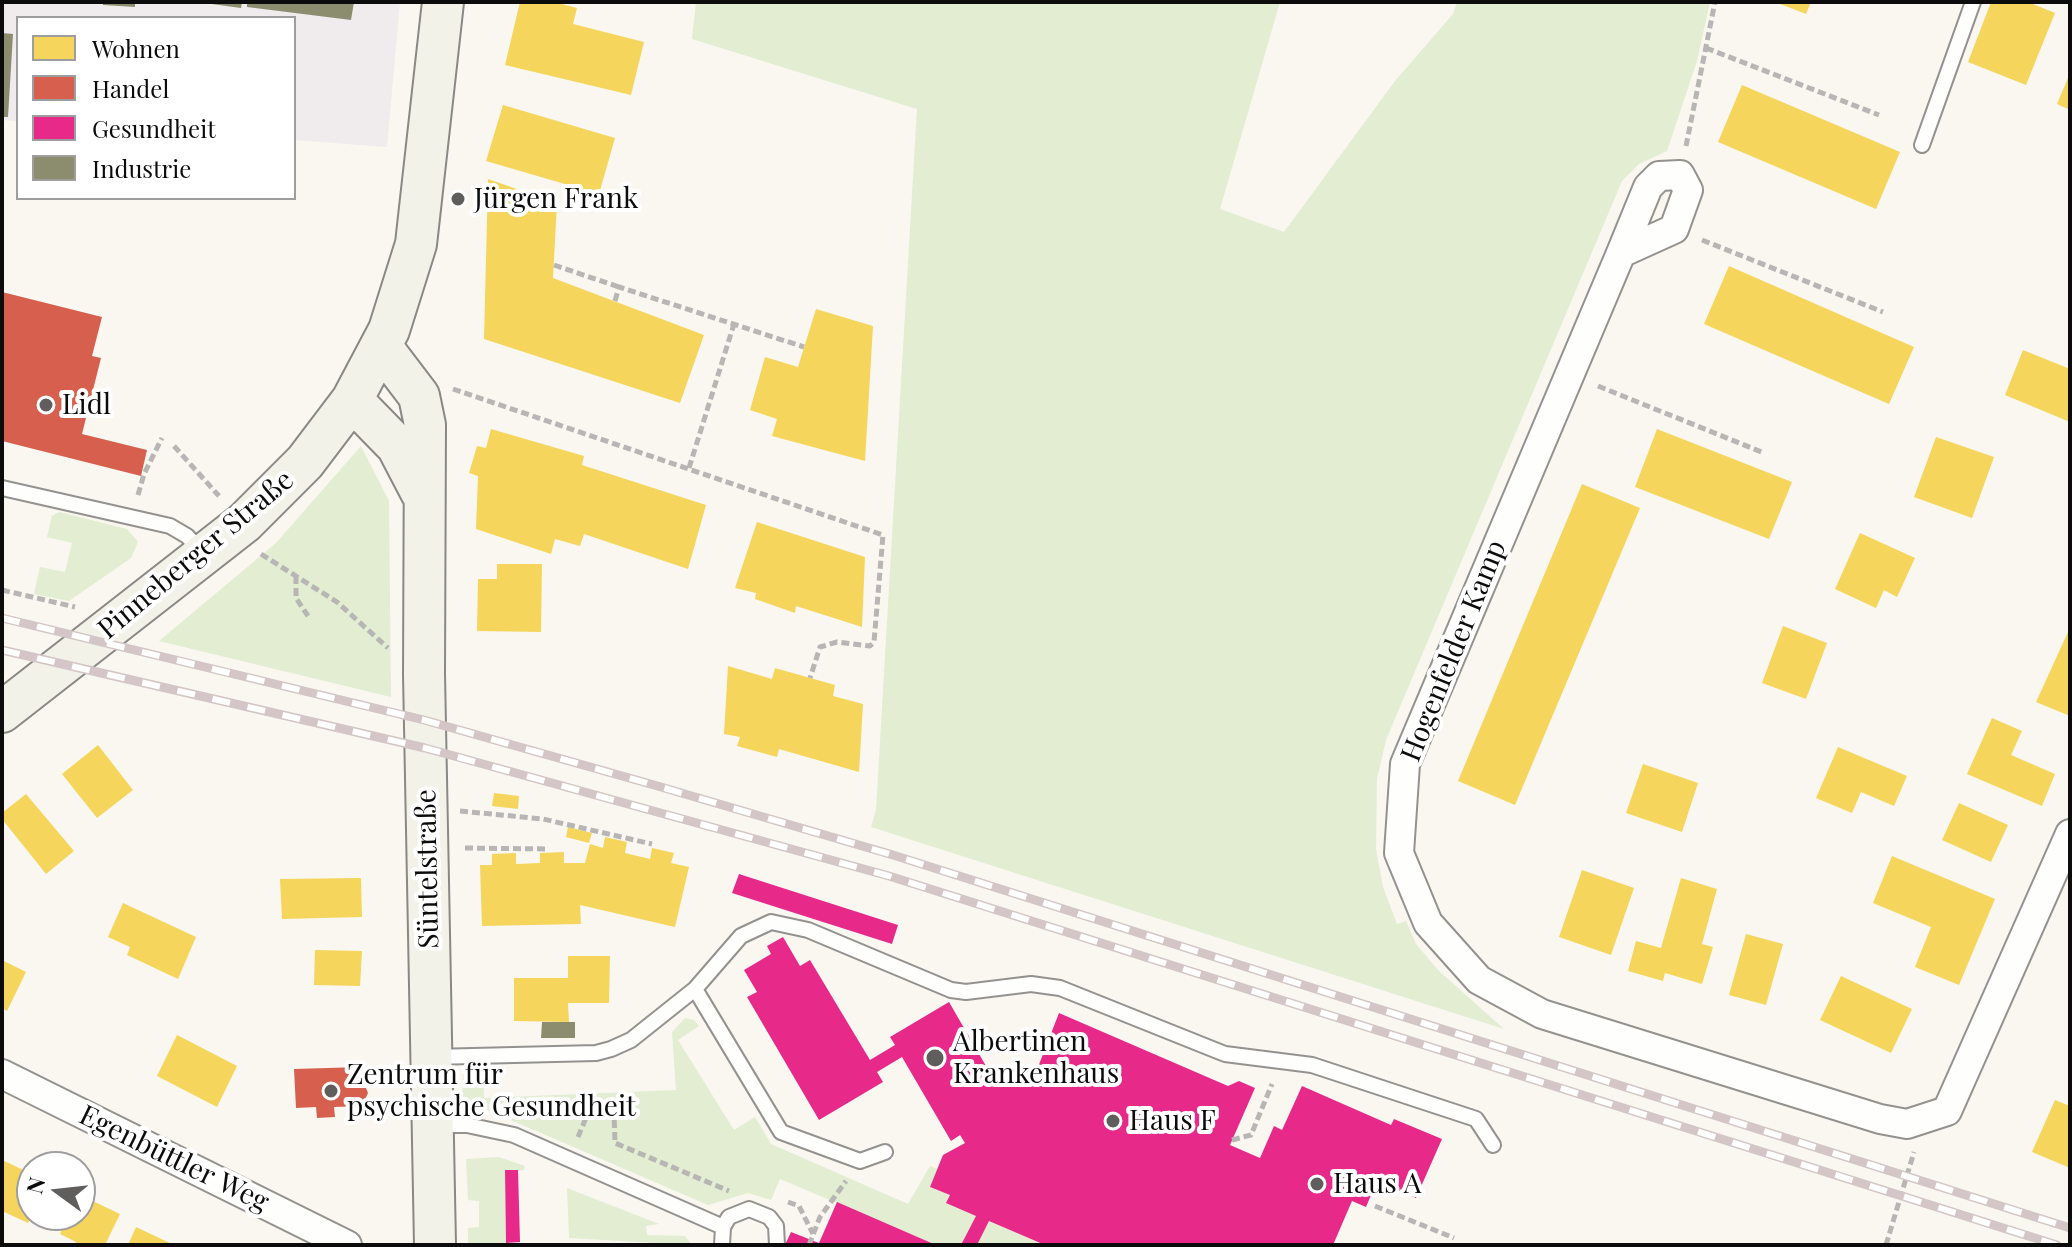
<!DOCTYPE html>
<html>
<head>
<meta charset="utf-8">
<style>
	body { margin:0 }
	#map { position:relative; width:2072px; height:1247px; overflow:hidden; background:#f9f7f0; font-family:"Playfair Display",serif }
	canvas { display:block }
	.frame { position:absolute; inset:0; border:4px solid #0c0c0c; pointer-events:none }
	.legend { position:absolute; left:16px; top:16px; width:280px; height:184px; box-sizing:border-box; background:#fff; border:2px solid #9e9e9e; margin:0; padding:10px 14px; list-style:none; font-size:24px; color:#0c0c0c }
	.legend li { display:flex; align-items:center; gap:16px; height:40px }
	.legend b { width:40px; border:2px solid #9e9e9e }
	.north { position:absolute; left:16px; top:1151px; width:80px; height:80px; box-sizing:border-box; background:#fff; border:2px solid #9e9e9e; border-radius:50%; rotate:285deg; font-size:22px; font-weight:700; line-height:32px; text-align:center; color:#0c0c0c }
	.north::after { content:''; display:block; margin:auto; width:28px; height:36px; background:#5f5e5c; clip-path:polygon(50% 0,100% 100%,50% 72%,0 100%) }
</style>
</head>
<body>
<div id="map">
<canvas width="2072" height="1247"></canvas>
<div class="frame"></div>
<ul class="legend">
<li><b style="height:22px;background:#f6d55c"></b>Wohnen</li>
<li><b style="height:22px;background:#d6604d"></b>Handel</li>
<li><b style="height:22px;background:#e7298a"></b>Gesundheit</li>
<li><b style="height:22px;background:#8c8c6e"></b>Industrie</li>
</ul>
<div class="north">N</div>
</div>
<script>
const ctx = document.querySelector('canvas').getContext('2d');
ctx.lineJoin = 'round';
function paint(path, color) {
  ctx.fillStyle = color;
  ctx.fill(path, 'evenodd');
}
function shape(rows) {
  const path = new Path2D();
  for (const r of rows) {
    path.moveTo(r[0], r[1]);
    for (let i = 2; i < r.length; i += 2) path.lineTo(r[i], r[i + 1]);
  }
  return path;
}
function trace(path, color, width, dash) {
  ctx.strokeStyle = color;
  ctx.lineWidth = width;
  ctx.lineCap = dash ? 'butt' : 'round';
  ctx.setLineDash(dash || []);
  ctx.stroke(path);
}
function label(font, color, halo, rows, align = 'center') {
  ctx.font = font + ' "Playfair Display",serif';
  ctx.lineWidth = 8;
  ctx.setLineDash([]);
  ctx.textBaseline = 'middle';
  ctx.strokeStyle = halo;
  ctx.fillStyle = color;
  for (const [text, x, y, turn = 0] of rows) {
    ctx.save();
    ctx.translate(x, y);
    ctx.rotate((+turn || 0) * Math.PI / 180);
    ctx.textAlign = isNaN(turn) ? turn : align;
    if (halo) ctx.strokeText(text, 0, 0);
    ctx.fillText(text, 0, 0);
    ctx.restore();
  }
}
const industrial = shape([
	[2,2,400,2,387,147,294,140,294,18,18,18,18,121,2,120]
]);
const green = shape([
	[696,2,1280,2,1220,209,1284,232,1395,81,1453,14,1457,2,1710,2,1697,61,1667,151,1639,164,1622,181,1386,740,1377,779,1376,849,1383,887,1397,924,1406,921,1416,944,1439,971,1504,1029,871,827,876,810,917,109,692,39],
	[361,446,389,501,391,697,159,641,276,543],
	[59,512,127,529,138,542,131,558,69,601,34,594,40,567,65,572,72,543,47,537,52,516],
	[685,1018,694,1020,699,1026,678,1040,734,1130,755,1117,771,1144,908,1204,930,1166,938,1169,930,1187,950,1195,947,1203,1045,1245,936,1245,780,1179,771,1200,748,1193,708,1205,462,1099,463,1074,483,1073,484,1098,676,1090,672,1032],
	[499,1157,525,1166,524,1170,505,1171,506,1242,519,1245,468,1245,468,1228,479,1227,479,1201,468,1200,466,1159],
	[567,1188,659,1224,646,1226,647,1235,685,1236,692,1245,569,1238]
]);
const homes = shape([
	[520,2,554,2,577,8,573,24,644,42,631,95,505,65],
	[1775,2,1811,2,1806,14],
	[1991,2,2028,2,2055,13,2026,85,1968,62],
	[2070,73,2070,110,2057,104],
	[1742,85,1900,152,1876,209,1718,142],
	[503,105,615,138,599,194,486,161],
	[488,179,557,203,553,278,704,335,680,403,484,339],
	[1729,266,1914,347,1889,404,1704,324],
	[816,309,873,326,865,461,772,436,777,419,750,410,765,357,798,367],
	[2023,350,2070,369,2070,422,2005,395],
	[491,429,584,456,582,465,706,505,688,569,584,534,580,546,555,539,551,554,476,529,478,476,469,473,477,446,486,448],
	[1657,429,1792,482,1769,539,1635,487],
	[1936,437,1994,457,1972,518,1914,497],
	[1582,484,1640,508,1515,805,1458,781],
	[757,522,865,557,862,627,796,606,795,613,755,599,756,593,735,588],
	[1860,533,1915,558,1897,597,1884,590,1876,608,1835,589],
	[497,564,542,564,541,632,477,631,478,579,497,579],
	[1783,626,1827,643,1806,699,1762,683],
	[2068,632,2070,633,2070,716,2036,702],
	[728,666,772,679,775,668,835,685,833,696,863,704,859,772,779,749,777,757,737,746,740,737,724,734],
	[1992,718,2022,731,2011,755,2055,774,2042,806,1967,774],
	[98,745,133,790,97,818,62,774],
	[1838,747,1907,776,1894,806,1861,792,1852,813,1816,798],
	[1643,764,1698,783,1682,832,1626,813],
	[494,793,519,796,518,809,492,806],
	[26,794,74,851,46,874,2,819,2,813],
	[1959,803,2008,825,1991,862,1942,840],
	[568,827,592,833,589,843,566,837],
	[605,837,627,842,625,853,650,859,652,848,674,853,671,863,689,867,675,927,580,905,581,924,482,926,480,865,492,865,492,854,516,853,516,864,540,863,540,853,564,852,564,863,585,863,590,844,603,848],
	[1892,856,1995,899,1959,985,1915,967,1931,927,1873,903],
	[1582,870,1634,888,1611,955,1559,937],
	[361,878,362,917,282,919,280,879],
	[1681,878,1717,889,1702,944,1713,947,1702,984,1665,973,1663,981,1628,971,1636,941,1661,948],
	[123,903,196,937,178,979,127,955,130,947,108,937],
	[1746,934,1783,944,1766,1005,1729,995],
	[315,950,362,951,360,986,314,985],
	[568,956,610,956,609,1003,568,1003,569,1022,514,1021,514,978,568,978],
	[2,960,26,972,7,1011,2,1008],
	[1841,976,1912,1009,1891,1053,1820,1020],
	[177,1035,237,1066,217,1107,157,1076],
	[2055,1100,2070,1106,2070,1168,2032,1152],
	[2,1160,32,1174,32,1215,28,1223,2,1211],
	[80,1195,120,1214,105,1245,75,1245,76,1242,60,1234,69,1215,80,1215],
	[136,1227,174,1245,128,1245]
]);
const shops = shape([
	[2,292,102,317,92,356,101,358,82,434,147,450,141,476,2,441],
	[361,1067,362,1088,366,1088,368,1093,362,1106,334,1107,335,1117,317,1118,316,1107,296,1108,294,1069]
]);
const health = shape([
	[739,874,898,925,892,944,732,893],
	[783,937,800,966,810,960,870,1060,895,1045,890,1037,949,1002,997,1085,1023,1070,1033,1080,1059,1013,1228,1086,1239,1081,1255,1088,1230,1145,1260,1158,1274,1126,1282,1130,1302,1086,1391,1125,1394,1119,1442,1139,1416,1198,1377,1181,1366,1207,1352,1201,1333,1245,1045,1245,989,1221,977,1245,961,1245,976,1216,946,1203,950,1195,930,1187,943,1155,965,1143,960,1135,951,1141,902,1057,877,1072,883,1082,819,1120,747,997,757,992,744,970,771,954,767,946],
	[505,1170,518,1170,520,1242,506,1243],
	[837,1202,936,1245,785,1245,791,1232,819,1243]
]);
const industry = shape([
	[103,2,135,2,135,7,103,5],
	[197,2,242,2,241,8],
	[247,2,354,2,351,20,247,7],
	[2,33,13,34,8,117,2,117],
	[542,1022,575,1022,575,1038,541,1038]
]);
const path = shape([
	[1706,48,1879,115],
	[1686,146,1715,2],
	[1702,240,1883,312],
	[554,265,619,287],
	[615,301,619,287,804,347],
	[1598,386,1764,453],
	[453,389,883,535,874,642,870,646,837,642,820,647,810,678],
	[174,446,219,496],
	[689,468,734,324],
	[138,495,144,474,162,438],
	[261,554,337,602,388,648],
	[296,576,296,598,308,616],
	[2,590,75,607],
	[460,811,543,819,652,844],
	[465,848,548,849],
	[578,1137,588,1113,614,1112,615,1143,729,1191],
	[1232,1140,1251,1135,1272,1084],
	[788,1202,799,1206,813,1234],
	[1375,1206,1454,1238],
	[809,1245,820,1217,846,1181],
	[1886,1245,1914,1152]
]);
const lane = shape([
	[1922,145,1973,2],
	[2,488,170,526,187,536,203,553],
	[695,989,781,1132,860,1161,885,1152],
	[432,1057,596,1053,611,1049,631,1040,695,989,741,936,771,922,808,930,951,990,966,992,1031,984,1060,988,1225,1054,1312,1065,1476,1119,1493,1145],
	[437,1125,467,1125,514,1135,723,1227],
	[722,1245,723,1227,729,1217,749,1209,769,1217,776,1226,777,1245]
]);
const street = shape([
	[1621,253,1648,187,1659,176,1680,175,1688,190,1674,229,1621,253,1405,764,1399,853,1428,923,1479,980,1542,1014,1880,1119,1907,1124,1947,1111,2070,834],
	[2,1074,347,1245]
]);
const secondary = shape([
	[381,346,419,396,425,425,424,674,435,1245],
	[352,400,397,446,421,492],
	[2,712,244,523,305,462,352,400,389,330,416,244,443,2]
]);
const rail = shape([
	[2,618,424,720,661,787,893,855,2070,1228],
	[2,650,425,748,889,876,2057,1245]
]);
const markers = [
	[458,199,8,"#5f5e5c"],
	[46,405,8,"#5f5e5c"],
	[935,1058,10,"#5f5e5c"],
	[331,1091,8,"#5f5e5c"],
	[1113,1121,8,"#5f5e5c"],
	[1317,1184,8,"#5f5e5c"]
];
const poiNames = [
	["Jürgen Frank",474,199],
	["Lidl",62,405],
	["Albertinen",953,1042],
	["Krankenhaus",953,1074],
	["Zentrum für",347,1075],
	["psychische Gesundheit",347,1107],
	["Haus F",1129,1121],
	["Haus A",1333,1184]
];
const streetNames = [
	["Pinneberger Straße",196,555,-40],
	["Hogenfelder Kamp",1454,651,-68],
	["Süntelstraße",428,869,-91],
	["Egenbüttler Weg",174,1159,26]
];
paint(industrial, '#f0ebed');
paint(green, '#e2edd2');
paint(homes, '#f6d55c');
paint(shops, '#d6604d');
paint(health, '#e7298a');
paint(industry, '#8c8c6e');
trace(lane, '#93928f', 18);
trace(street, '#93928f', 32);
trace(secondary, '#898885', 44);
trace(path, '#b7b6b5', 5, [8, 4]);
trace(lane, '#fefefd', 14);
trace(street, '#fefefd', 28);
trace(secondary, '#f3f2e9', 40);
trace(rail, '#d4c6c6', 9);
trace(rail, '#fff', 6, [18]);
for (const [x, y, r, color] of markers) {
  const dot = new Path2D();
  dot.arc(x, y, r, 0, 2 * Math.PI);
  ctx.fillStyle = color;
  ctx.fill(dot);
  trace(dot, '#fff', 3);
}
label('28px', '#0c0c0c', '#fff', poiNames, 'left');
label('28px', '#0c0c0c', '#fff', streetNames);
</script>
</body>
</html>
